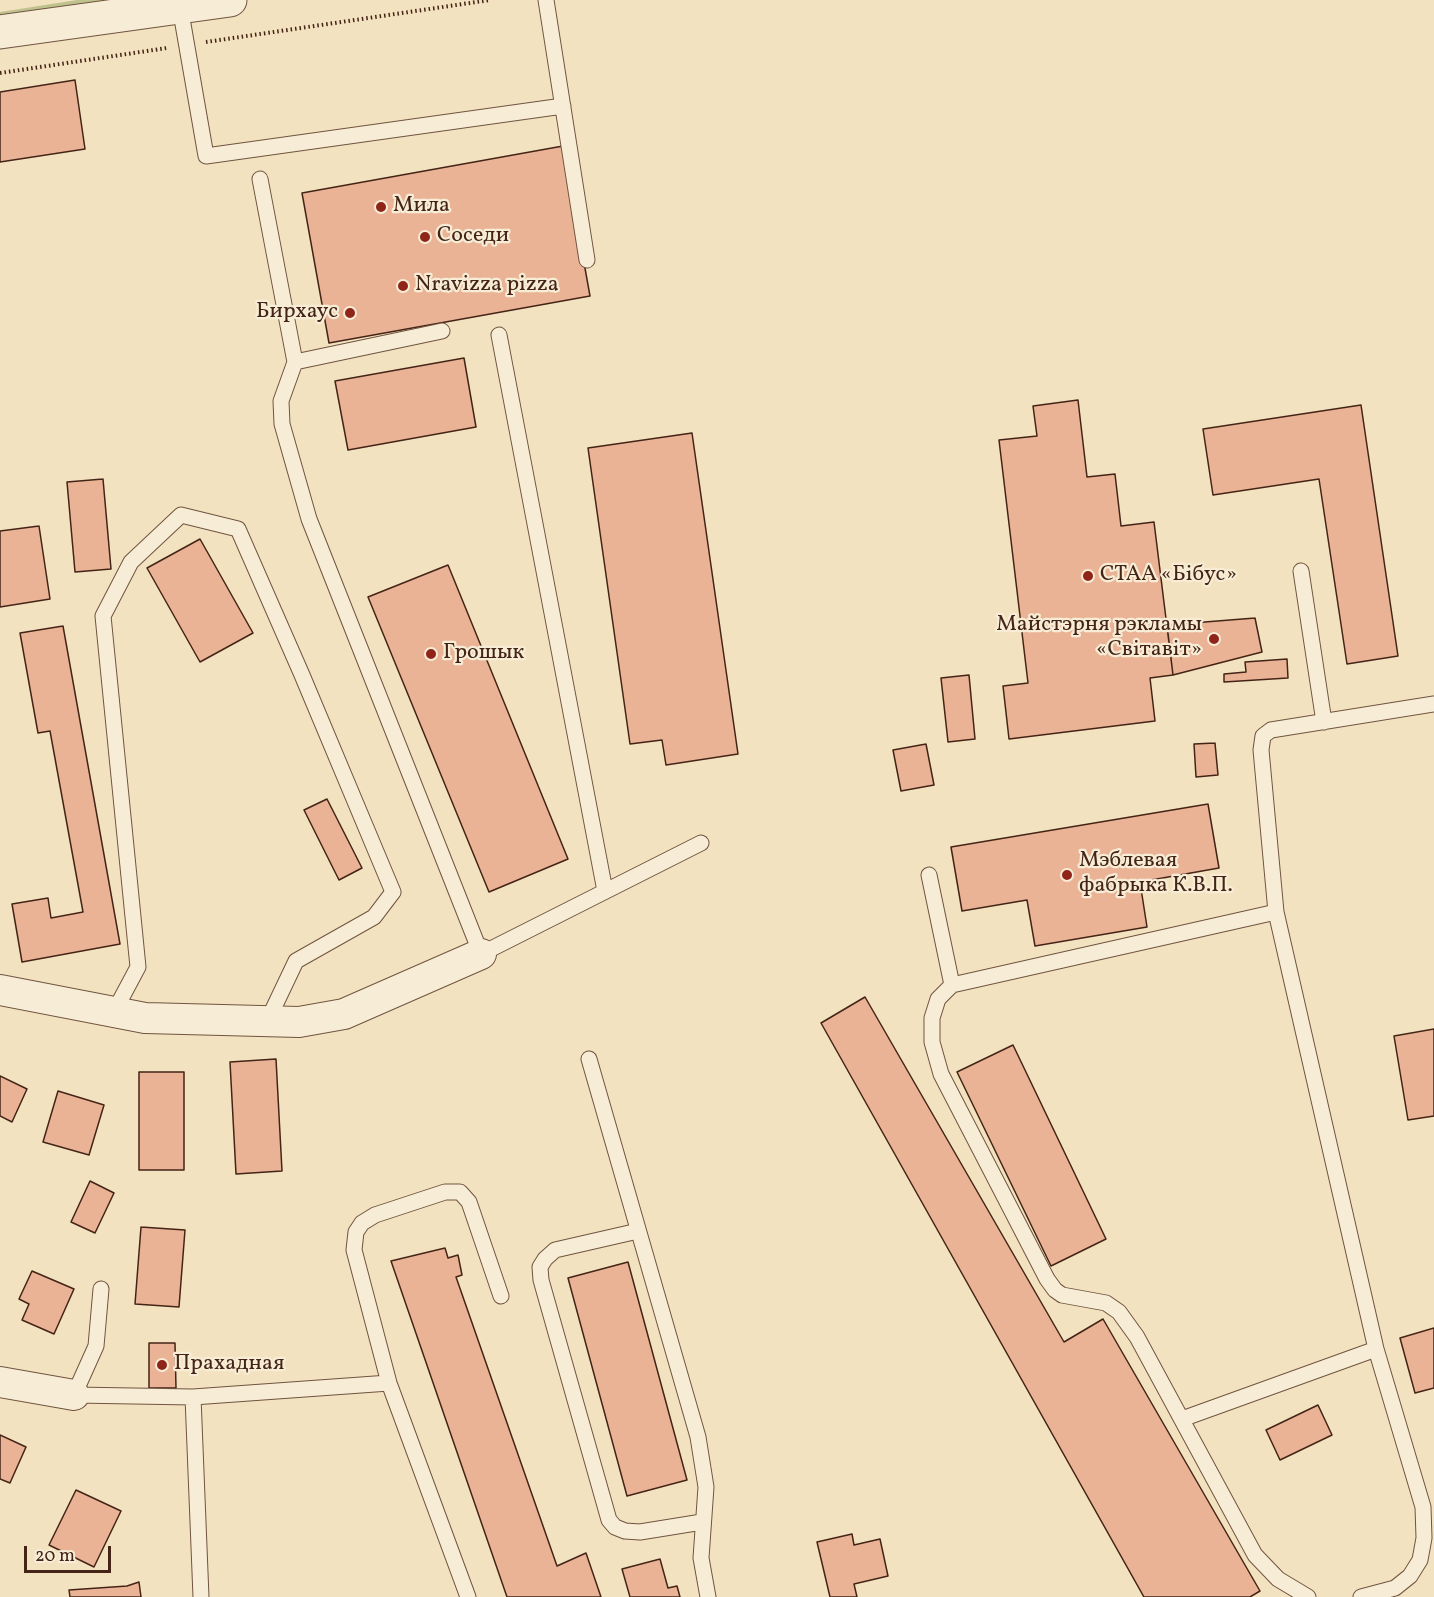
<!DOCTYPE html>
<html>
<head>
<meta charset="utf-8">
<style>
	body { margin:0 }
	#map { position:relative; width:1434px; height:1597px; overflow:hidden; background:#f3e2bf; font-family:Vollkorn,serif }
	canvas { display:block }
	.scale { position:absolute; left:24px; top:1546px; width:87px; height:27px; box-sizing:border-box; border:3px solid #442416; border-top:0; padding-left:8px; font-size:18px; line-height:21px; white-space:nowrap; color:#442416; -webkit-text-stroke:4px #f7ecd5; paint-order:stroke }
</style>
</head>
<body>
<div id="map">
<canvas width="1434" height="1597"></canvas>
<div class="scale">20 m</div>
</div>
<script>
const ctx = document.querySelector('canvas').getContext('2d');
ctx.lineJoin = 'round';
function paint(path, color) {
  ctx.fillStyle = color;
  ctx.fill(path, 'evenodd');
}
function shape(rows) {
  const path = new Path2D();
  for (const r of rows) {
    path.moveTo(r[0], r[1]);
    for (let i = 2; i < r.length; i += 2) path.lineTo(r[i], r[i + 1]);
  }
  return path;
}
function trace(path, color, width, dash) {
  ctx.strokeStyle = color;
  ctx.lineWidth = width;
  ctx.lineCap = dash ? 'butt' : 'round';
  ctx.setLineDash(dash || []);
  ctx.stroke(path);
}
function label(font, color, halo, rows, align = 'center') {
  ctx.font = font + ' Vollkorn,serif';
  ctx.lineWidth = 4.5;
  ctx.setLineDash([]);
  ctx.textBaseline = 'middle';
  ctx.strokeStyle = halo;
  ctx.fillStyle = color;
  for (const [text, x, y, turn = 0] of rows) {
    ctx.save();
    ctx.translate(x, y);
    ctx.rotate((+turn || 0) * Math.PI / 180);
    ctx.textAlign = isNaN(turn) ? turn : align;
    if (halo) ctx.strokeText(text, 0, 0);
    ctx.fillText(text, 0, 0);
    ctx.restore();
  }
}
const green = shape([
	[77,0,154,0,0,23,0,12]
]);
const building = shape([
	[75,80,85,149,0,162,0,92,75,80],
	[563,146,590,296,329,343,302,193,563,146],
	[464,358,476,427,348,450,335,381,464,358],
	[1078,400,1087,477,1115,474,1121,526,1154,522,1173,675,1150,678,1155,721,1009,739,1003,686,1028,683,999,440,1037,436,1033,406,1078,400],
	[1361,405,1398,656,1347,664,1319,479,1213,495,1203,429,1361,405],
	[692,433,738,754,666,765,662,740,630,744,588,448,692,433],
	[103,479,111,569,75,572,67,482,103,479],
	[39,526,50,599,0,607,0,531,39,526],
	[200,539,253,633,200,662,147,568,200,539],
	[448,565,568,859,489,892,368,597,448,565],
	[1255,618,1262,652,1173,675,1167,625,1255,618],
	[63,626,120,944,22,962,12,904,48,898,51,918,83,912,50,731,38,733,20,633,63,626],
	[1287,659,1288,678,1224,682,1224,674,1246,672,1245,662,1287,659],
	[969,675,975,739,948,742,941,678,969,675],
	[1215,743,1218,775,1196,777,1194,744,1215,743],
	[926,744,934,785,901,791,893,750,926,744],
	[327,799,362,868,339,880,304,810,327,799],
	[1208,804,1219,868,1140,882,1147,927,1035,946,1027,900,962,911,951,847,1208,804],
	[865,997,1064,1342,1103,1319,1260,1591,1250,1597,1144,1597,821,1023,865,997],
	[1434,1029,1434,1116,1408,1120,1394,1036,1434,1029],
	[1013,1045,1106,1239,1051,1266,957,1072,1013,1045],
	[276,1059,282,1171,236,1174,230,1062,276,1059],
	[139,1072,184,1072,184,1170,139,1170,139,1072],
	[0,1076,27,1089,12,1122,0,1116,0,1076],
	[58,1091,104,1105,89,1155,43,1142,58,1091],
	[90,1181,114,1193,95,1233,71,1222,90,1181],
	[141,1227,185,1230,179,1307,135,1304,141,1227],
	[445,1248,448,1258,458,1255,462,1275,456,1277,557,1566,586,1553,601,1597,507,1597,391,1261,445,1248],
	[628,1262,687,1480,627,1496,568,1278,628,1262],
	[32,1271,74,1289,54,1334,22,1320,29,1304,19,1299,32,1271],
	[1434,1328,1434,1388,1415,1393,1400,1338,1434,1328],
	[149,1343,175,1343,176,1388,149,1388,149,1343],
	[1318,1405,1332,1435,1280,1460,1266,1430,1318,1405],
	[0,1435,26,1447,10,1483,0,1479,0,1435],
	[76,1490,121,1511,94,1567,49,1545,76,1490],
	[852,1534,854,1545,880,1539,888,1576,854,1584,857,1597,830,1597,817,1542,852,1534],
	[660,1559,668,1588,677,1586,680,1597,630,1597,622,1569,660,1559],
	[139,1582,141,1597,70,1597,69,1590,127,1586,139,1582]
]);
const path = shape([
	[206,42,490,0],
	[0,73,167,48]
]);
const service = shape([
	[546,0,587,260],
	[180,7,206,156,563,106],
	[260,179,295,362,281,401,282,424,309,519,481,954,701,843],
	[499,335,605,891],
	[295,362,442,331],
	[1301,571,1324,722],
	[929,875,952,985],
	[1276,912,952,985,938,999,932,1018,932,1042,941,1074,1047,1279,1055,1290,1062,1295,1106,1303,1119,1312,1137,1337,1255,1555,1278,1579,1308,1597],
	[114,1012,138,967,103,616,131,562,181,515,238,529,302,675,393,892,374,917,296,961,267,1022],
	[589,1059,698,1437,706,1487,701,1558,708,1597],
	[638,1231,555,1250,545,1259,540,1267,541,1280,609,1520,615,1527,625,1531,640,1532,702,1522],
	[101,1289,96,1346,74,1395,193,1397,389,1383],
	[193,1397,201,1597],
	[1182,1419,1376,1349],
	[468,1597,389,1383,354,1250,356,1232,362,1223,375,1215,445,1192,460,1192,469,1202,501,1296],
	[1361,1597,1395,1588,1410,1576,1420,1560,1424,1538,1423,1507,1376,1349,1276,912,1261,750,1263,736,1271,730,1434,704]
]);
const minor = shape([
	[0,990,145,1018,299,1022,344,1014,481,954],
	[0,1382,74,1395]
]);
const tertiary = shape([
	[0,32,230,0]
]);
const markers = [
	[381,207,6,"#8f2418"],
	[425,237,6,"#8f2418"],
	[403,286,6,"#8f2418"],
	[350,313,6,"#8f2418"],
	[1088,576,6,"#8f2418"],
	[1214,639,6,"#8f2418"],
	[431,654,6,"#8f2418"],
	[1067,875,6,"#8f2418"],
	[162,1365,6,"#8f2418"]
];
const poiNames = [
	["Мила",393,207],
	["Соседи",437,237],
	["Nravizza pizza",415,286],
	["Бирхаус",338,313,"right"],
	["СТАА «Бібус»",1100,576],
	["Майстэрня рэкламы",1202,626,"right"],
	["«Світавіт»",1202,651,"right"],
	["Грошык",443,654],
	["Мэблевая",1079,862],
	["фабрыка К.В.П.",1079,887],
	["Прахадная",174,1365]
];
paint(green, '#c0c28e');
paint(building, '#eab396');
trace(building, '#442416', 1.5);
trace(service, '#705440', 17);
trace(minor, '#705440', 32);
trace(tertiary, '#705440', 35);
trace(path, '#442416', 4, [1.5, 3]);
trace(service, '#f7ecd5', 15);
trace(minor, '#f7ecd5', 30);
trace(tertiary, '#f7ecd5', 33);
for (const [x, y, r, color] of markers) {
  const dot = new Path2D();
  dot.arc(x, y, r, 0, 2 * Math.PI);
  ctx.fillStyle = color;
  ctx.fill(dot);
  trace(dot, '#f7ecd5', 2);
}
label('22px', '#442416', '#f7ecd5', poiNames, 'left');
</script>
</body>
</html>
